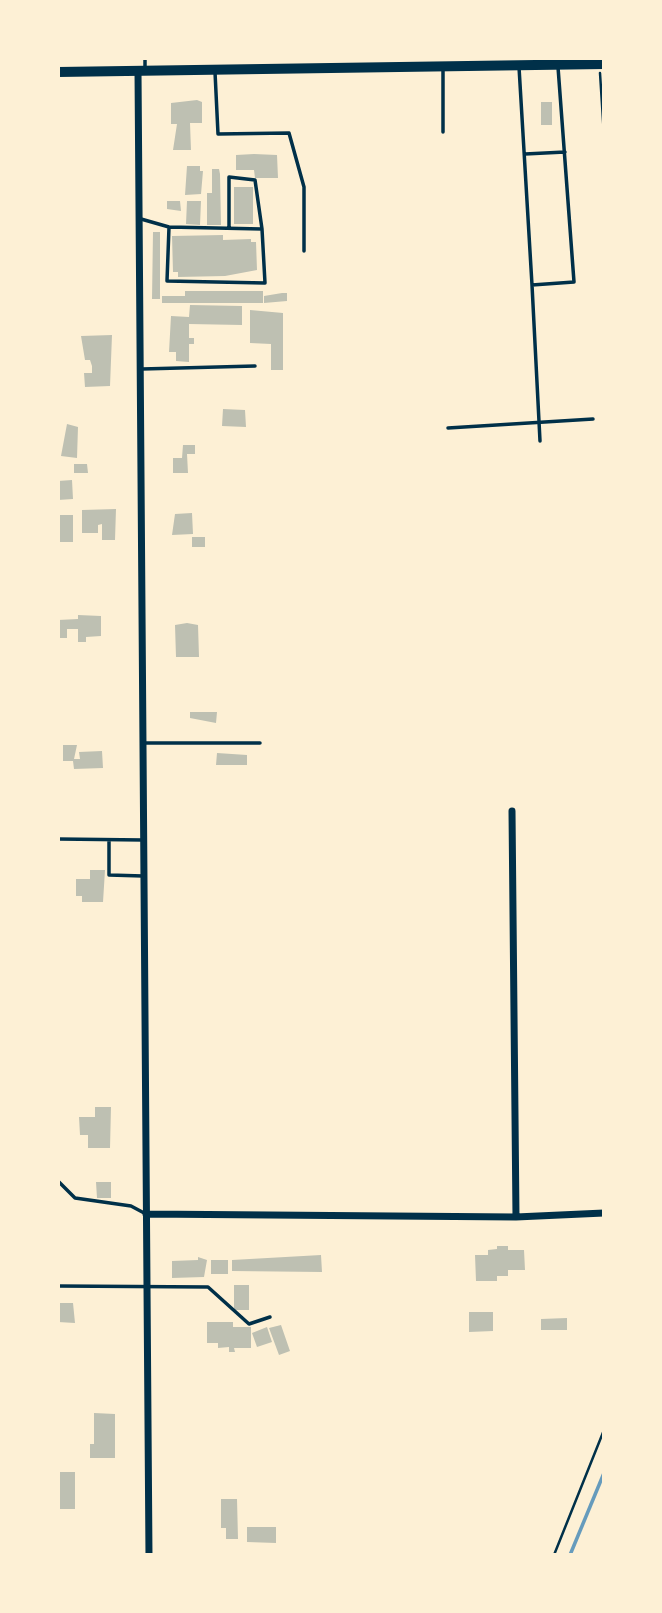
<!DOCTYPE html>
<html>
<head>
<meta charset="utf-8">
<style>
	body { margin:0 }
	#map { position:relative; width:662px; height:1613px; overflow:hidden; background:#fdf0d5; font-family:"Fira Sans Condensed",sans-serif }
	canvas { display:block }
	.frame { position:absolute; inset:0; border:60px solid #fdf0d5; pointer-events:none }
</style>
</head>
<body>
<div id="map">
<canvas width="662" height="1613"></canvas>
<div class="frame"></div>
</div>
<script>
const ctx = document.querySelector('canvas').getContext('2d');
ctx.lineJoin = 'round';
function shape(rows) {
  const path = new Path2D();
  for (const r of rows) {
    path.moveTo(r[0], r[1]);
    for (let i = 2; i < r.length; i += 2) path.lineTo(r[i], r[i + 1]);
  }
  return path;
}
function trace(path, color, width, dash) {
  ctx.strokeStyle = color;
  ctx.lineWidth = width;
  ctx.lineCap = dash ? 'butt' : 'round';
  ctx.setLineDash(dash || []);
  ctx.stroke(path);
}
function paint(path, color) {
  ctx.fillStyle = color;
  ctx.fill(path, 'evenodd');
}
const stream = shape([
	[570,1555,604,1473]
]);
const building = shape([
	[197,100,202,102,202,123,190,123,191,150,173,150,177,124,171,124,171,103],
	[541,102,552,102,552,125,541,125],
	[254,154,277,155,278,178,255,178,254,170,236,170,236,155],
	[187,166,200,166,200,171,203,171,201,194,185,195],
	[212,169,219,169,220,174,221,225,207,225,207,193,212,193],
	[234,187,253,187,253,224,234,224],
	[167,201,180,201,181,211,167,209],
	[187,201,201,201,200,225,186,224],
	[153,232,160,232,160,299,152,299],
	[223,235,223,240,251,239,251,242,256,242,257,270,225,276,178,277,178,272,173,272,172,236],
	[185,291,263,291,263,303,162,303,162,296,185,296],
	[282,293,287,293,287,301,264,303,264,296],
	[190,305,242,306,242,325,189,324,189,338,194,338,194,344,189,344,189,362,176,361,176,352,169,352,171,316,189,317],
	[250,310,283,313,283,370,271,370,271,344,250,343],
	[112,335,110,386,85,387,84,373,92,373,92,366,90,360,85,360,81,336],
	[223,409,245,410,246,427,222,426],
	[67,424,78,427,77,458,61,456],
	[183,445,195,445,195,454,187,454,188,473,173,473,173,458,182,458],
	[74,464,87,464,88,473,74,473],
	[72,480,73,499,58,500,58,481],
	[116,509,115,540,102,540,102,524,98,525,98,533,82,533,82,510],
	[192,513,193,534,172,535,175,514],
	[58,515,73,515,73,542,58,542],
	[192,537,205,537,205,547,192,547],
	[78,615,101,616,101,636,86,637,86,642,78,642,78,629,67,629,67,638,58,638,58,620,78,619],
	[187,623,198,625,199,657,176,657,175,625],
	[190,712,217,712,216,723,190,718],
	[63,745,77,745,74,759,80,759,79,752,102,751,103,768,74,769,73,761,63,761],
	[217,753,247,755,247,765,216,765],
	[90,870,105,870,103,902,82,902,82,896,76,896,76,879,90,879],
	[95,1107,111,1107,110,1148,88,1148,88,1135,80,1135,79,1117,95,1117],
	[96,1182,111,1182,111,1198,97,1198],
	[497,1246,508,1246,508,1250,524,1250,525,1270,508,1270,508,1276,497,1276,497,1281,476,1281,475,1255,488,1255,488,1250,497,1249],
	[321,1255,322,1272,232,1271,232,1260],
	[198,1257,207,1260,204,1277,172,1278,172,1261,198,1260],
	[211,1260,228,1260,228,1274,211,1274],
	[234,1285,249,1285,249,1310,234,1310],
	[58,1303,73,1303,75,1323,58,1322],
	[469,1312,493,1312,493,1331,469,1332],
	[567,1318,567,1330,541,1330,541,1319],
	[207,1322,233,1322,233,1327,251,1327,251,1348,234,1348,235,1352,229,1352,229,1347,218,1348,218,1343,207,1343],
	[281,1325,290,1351,279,1355,269,1328],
	[267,1327,272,1342,257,1347,252,1333],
	[94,1413,115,1414,115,1458,90,1458,90,1444,94,1444],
	[58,1472,75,1472,75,1509,58,1509],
	[221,1499,237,1499,238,1539,226,1539,226,1528,221,1528],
	[247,1527,276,1527,276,1543,247,1542]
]);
const path = shape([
	[600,73,604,136],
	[554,1555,604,1430]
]);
const service = shape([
	[145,58,145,68],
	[519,67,532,285],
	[443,68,443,132],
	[215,72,218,134,289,133,304,187,304,251],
	[525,154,565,152],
	[141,219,169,227,262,229,265,283,167,281,169,227],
	[229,228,229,177,255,180,262,229],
	[142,369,255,366],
	[448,428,593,419],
	[540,441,532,285,574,282,558,67],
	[145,743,260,743],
	[58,839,143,840],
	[109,840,109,875,143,876],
	[58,1181,75,1198,131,1206,146,1214],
	[58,1286,208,1287,249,1324,270,1317]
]);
const minor = shape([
	[138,71,149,1555],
	[512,811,516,1217],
	[146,1214,516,1217,604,1213]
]);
const secondary = shape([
	[58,72,604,64]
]);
trace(stream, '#669bbc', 3.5);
paint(building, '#bec0b2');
trace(path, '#003049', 2.5);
trace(service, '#003049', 3.5);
trace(minor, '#003049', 7);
trace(secondary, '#003049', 10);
</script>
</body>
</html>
